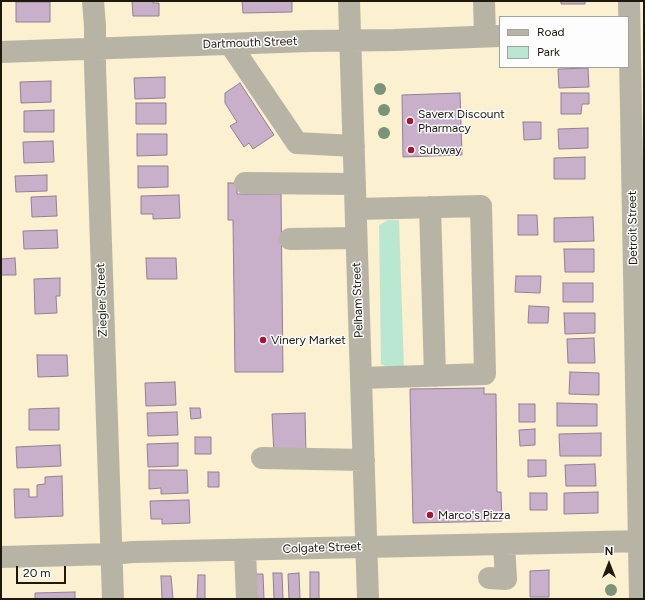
<!DOCTYPE html>
<html>
<head>
<meta charset="utf-8">
<style>
	body { margin:0 }
	#map { position:relative; width:645px; height:600px; overflow:hidden; background:#fbf0cf; font-family:Figtree,sans-serif }
	canvas { display:block }
	.frame { position:absolute; inset:0; border:2px solid #1d190d; pointer-events:none }
	.legend { position:absolute; left:499px; top:16px; width:130px; height:52px; box-sizing:border-box; background:#fdfdfd; border:1px solid #a3a29d; margin:0; padding:5px 7px; list-style:none; font-size:12px; color:#1d190d }
	.legend li { display:flex; align-items:center; gap:8px; height:20px }
	.legend b { width:20px; border:1px solid #a3a29d }
	.north { position:absolute; left:589px; top:544px; width:40px; height:40px; -webkit-text-stroke:3px #fdfdfd; paint-order:stroke; rotate:0deg; font-size:11px; font-weight:700; line-height:16px; text-align:center; color:#1d190d }
	.north::after { content:''; display:block; margin:auto; width:14px; height:18px; background:#1d190d; clip-path:polygon(50% 0,100% 100%,50% 72%,0 100%) }
	.scale { position:absolute; left:16px; top:566px; width:50px; height:18px; box-sizing:border-box; border:2px solid #1d190d; border-top:0; padding-left:5px; font-size:12px; line-height:14px; white-space:nowrap; color:#1d190d; -webkit-text-stroke:3px #fdfdfd; paint-order:stroke }
</style>
</head>
<body>
<div id="map">
<canvas width="645" height="600"></canvas>
<div class="frame"></div>
<ul class="legend">
<li><b style="height:5px;background:#b7b4a6"></b>Road</li>
<li><b style="height:11px;background:#bae7d1"></b>Park</li>
</ul>
<div class="north">N</div>
<div class="scale">20 m</div>
</div>
<script>
const ctx = document.querySelector('canvas').getContext('2d');
ctx.lineJoin = 'round';
function paint(path, color) {
  ctx.fillStyle = color;
  ctx.fill(path, 'evenodd');
}
function shape(rows) {
  const path = new Path2D();
  for (const r of rows) {
    path.moveTo(r[0], r[1]);
    for (let i = 2; i < r.length; i += 2) path.lineTo(r[i], r[i + 1]);
  }
  return path;
}
function trace(path, color, width, dash) {
  ctx.strokeStyle = color;
  ctx.lineWidth = width;
  ctx.lineCap = dash ? 'butt' : 'round';
  ctx.setLineDash(dash || []);
  ctx.stroke(path);
}
function label(font, color, halo, rows, align = 'center') {
  ctx.font = font + ' Figtree,sans-serif';
  ctx.lineWidth = 3;
  ctx.setLineDash([]);
  ctx.textBaseline = 'middle';
  ctx.strokeStyle = halo;
  ctx.fillStyle = color;
  for (const [text, x, y, turn = 0] of rows) {
    ctx.save();
    ctx.translate(x, y);
    ctx.rotate((+turn || 0) * Math.PI / 180);
    ctx.textAlign = isNaN(turn) ? turn : align;
    if (halo) ctx.strokeText(text, 0, 0);
    ctx.fillText(text, 0, 0);
    ctx.restore();
  }
}
const green = shape([
	[388,220,399,220,404,369,389,368,381,364,379,225]
]);
const building = shape([
	[132,1,153,1,153,3,159,3,159,16,133,16,132,1],
	[242,1,292,1,292,12,243,13,242,1],
	[561,1,585,1,585,4,561,4,561,1],
	[16,2,50,2,50,22,16,22,16,2],
	[588,68,589,87,559,88,558,69,588,68],
	[165,77,165,98,135,99,134,78,165,77],
	[51,81,51,102,21,103,20,82,51,81],
	[240,83,274,135,253,149,249,143,244,147,230,126,237,122,225,103,225,93,240,83],
	[460,93,462,155,403,157,402,95,460,93],
	[561,93,589,93,589,104,582,104,581,114,561,114,561,93],
	[136,103,166,103,166,124,136,124,136,103],
	[54,110,54,132,24,132,24,111,54,110],
	[523,122,541,122,541,139,524,140,523,122],
	[588,128,588,148,559,149,558,129,588,128],
	[137,134,167,134,167,155,137,156,137,134],
	[53,141,54,162,24,163,23,142,53,141],
	[585,157,585,179,554,179,554,158,585,157],
	[138,166,168,166,168,187,138,188,138,166],
	[47,175,47,191,16,192,15,176,47,175],
	[228,183,237,183,237,194,281,194,283,372,235,372,233,220,228,220,228,183],
	[179,195,180,218,153,219,153,214,141,214,141,196,179,195],
	[56,196,57,216,32,217,31,197,56,196],
	[518,215,537,215,538,235,518,235,518,215],
	[593,217,594,241,554,242,554,218,593,217],
	[57,230,58,248,24,249,23,231,57,230],
	[564,249,594,249,594,272,565,272,564,249],
	[15,258,16,275,1,275,1,259,15,258],
	[146,258,176,258,177,279,147,279,146,258],
	[516,276,541,276,540,293,515,292,516,276],
	[60,278,60,296,56,296,57,313,35,314,34,279,60,278],
	[563,283,593,283,593,302,563,302,563,283],
	[529,306,549,307,548,323,528,323,529,306],
	[564,313,595,313,595,333,565,334,564,313],
	[594,338,595,363,568,363,567,339,594,338],
	[37,355,67,355,68,376,38,377,37,355],
	[570,372,599,373,599,395,569,394,570,372],
	[175,382,176,405,146,406,145,383,175,382],
	[484,388,484,394,496,394,497,492,501,492,502,521,413,523,410,389,484,388],
	[557,403,597,404,597,426,557,426,557,403],
	[519,404,535,404,535,422,519,422,519,404],
	[59,408,59,430,29,430,29,409,59,408],
	[190,408,200,408,201,418,191,419,190,408],
	[177,412,178,435,148,436,147,413,177,412],
	[305,413,306,454,274,455,272,414,305,413],
	[535,429,535,445,520,446,519,430,535,429],
	[601,433,601,456,560,456,559,434,601,433],
	[195,437,211,437,211,454,195,454,195,437],
	[178,443,178,466,148,467,147,444,178,443],
	[60,445,61,466,17,468,16,447,60,445],
	[528,460,546,460,546,476,528,477,528,460],
	[595,464,596,486,566,486,565,465,595,464],
	[149,470,187,470,188,493,161,494,161,488,149,489,149,470],
	[208,472,219,472,219,487,208,487,208,472],
	[62,476,63,516,15,518,14,489,29,489,29,497,37,497,37,485,45,484,45,477,62,476],
	[598,492,598,513,564,514,564,493,598,492],
	[530,493,547,493,547,510,530,510,530,493],
	[189,500,190,523,162,524,162,519,151,519,150,501,189,500],
	[549,570,549,597,530,597,530,571,549,570],
	[310,572,319,572,319,599,310,599,310,572],
	[273,573,282,573,283,599,274,599,273,573],
	[299,573,300,599,289,599,288,574,299,573],
	[253,574,263,574,264,599,254,599,253,574],
	[198,575,205,575,205,599,197,599,198,575],
	[161,576,171,576,173,599,162,599,161,576],
	[75,592,75,599,35,599,35,593,75,592]
]);
const minor = shape([
	[93,1,95,26,95,66,113,599],
	[349,1,368,599],
	[484,1,485,36],
	[629,1,640,599],
	[230,44,297,143,354,146],
	[1,52,309,41,395,40,500,36],
	[245,183,355,184],
	[430,207,435,376],
	[356,209,481,206,485,374,361,378],
	[290,239,356,238],
	[262,458,364,460],
	[245,550,247,599],
	[1,557,111,554,133,552,644,541],
	[489,578,506,579,504,544]
]);
const trees = [
	[380,89],
	[384,110],
	[384,133],
	[611,590]
];
const markers = [
	[410,121,4,"#aa1331"],
	[411,150,4,"#aa1331"],
	[263,340,4,"#aa1331"],
	[430,515,4,"#aa1331"]
];
const streetNames = [
	["Dartmouth Street",250,43,-2],
	["Detroit Street",633,228,-91],
	["Ziegler Street",102,300,-92],
	["Pelham Street",358,300,-92],
	["Colgate Street",322,548,-2]
];
const poiNames = [
	["Saverx Discount",418,114],
	["Pharmacy",418,128],
	["Subway",419,150],
	["Vinery Market",271,340],
	["Marco's Pizza",438,515]
];
paint(green, '#bae7d1');
paint(building, '#c8b0ca');
trace(building, '#947e96', 1);
trace(minor, '#b7b4a6', 22);
ctx.fillStyle = '#7a947a';
for (const [x, y] of trees) {
  ctx.beginPath();
  ctx.arc(x, y, 6, 0, 2 * Math.PI);
  ctx.fill();
}
for (const [x, y, r, color] of markers) {
  const dot = new Path2D();
  dot.arc(x, y, r, 0, 2 * Math.PI);
  ctx.fillStyle = color;
  ctx.fill(dot);
  trace(dot, '#fdfdfd', 1.5);
}
label('12px', '#1d190d', '#fdfdfd', streetNames);
label('12px', '#1d190d', '#fdfdfd', poiNames, 'left');
</script>
</body>
</html>
